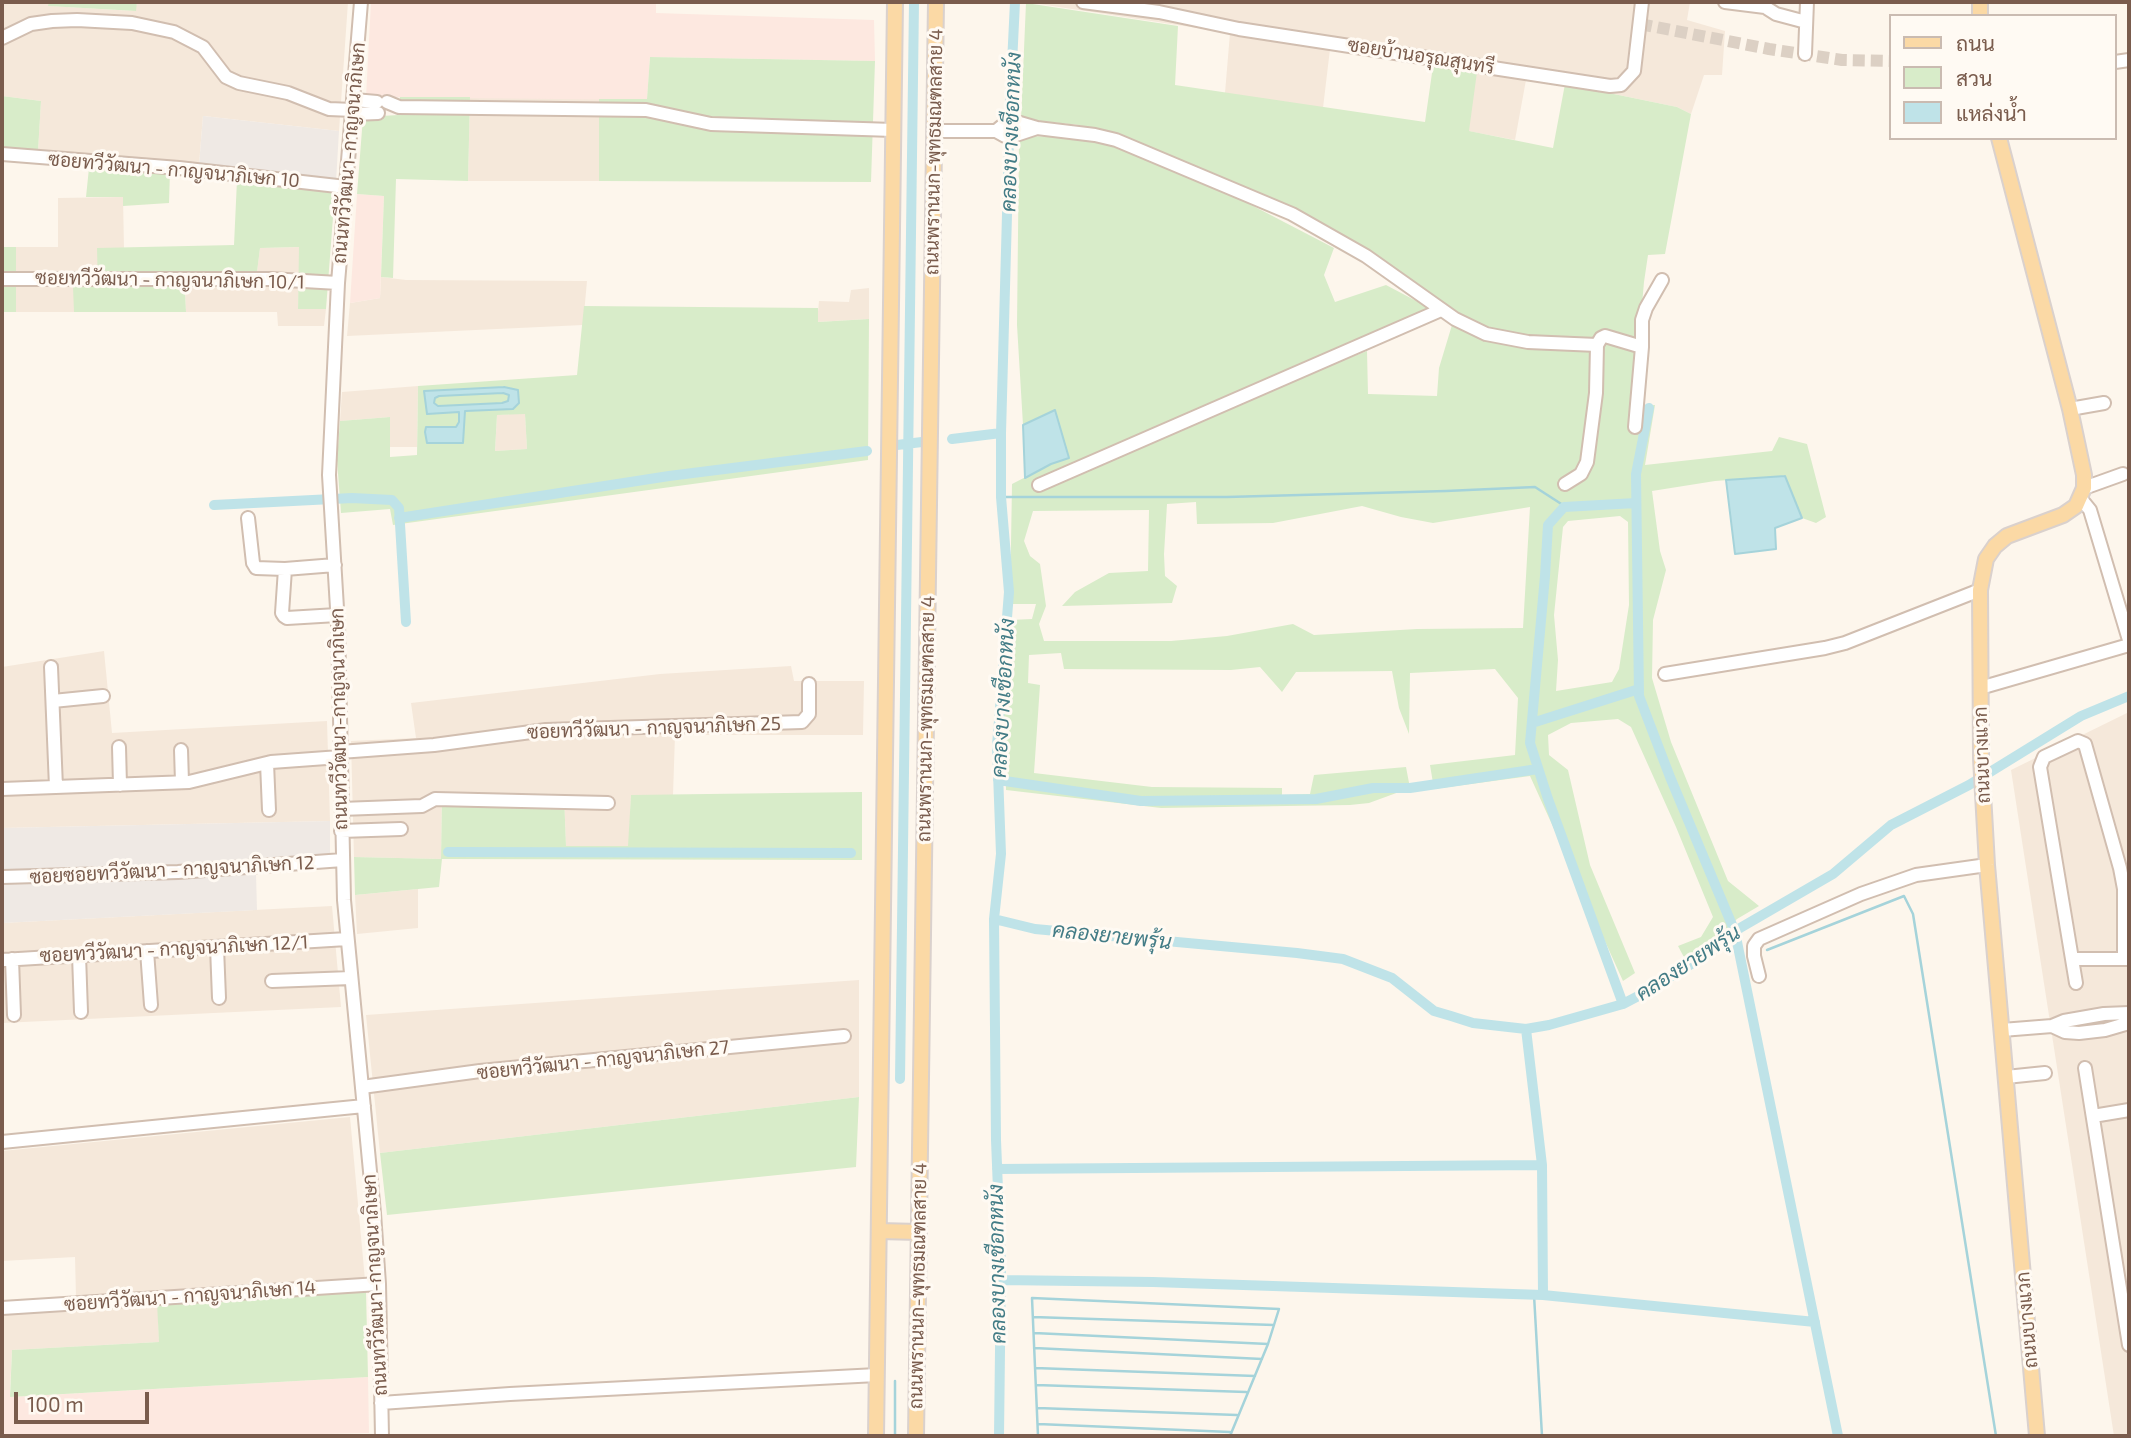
<!DOCTYPE html>
<html>
<head>
<meta charset="utf-8">
<style>
	body { margin:0 }
	#map { position:relative; width:2131px; height:1438px; overflow:hidden; background:#fdf6ec; font-family:"Exo 2",Sarabun,sans-serif }
	canvas { display:block }
	.frame { position:absolute; inset:0; border:4px solid #7a5c4d; pointer-events:none }
	.legend { position:absolute; left:1889px; top:14px; width:228px; height:126px; box-sizing:border-box; background:#fffaf3; border:2px solid #cabbb1; margin:0; padding:9px 12px; list-style:none; font-size:21px; color:#7a5c4d }
	.legend li { display:flex; align-items:center; gap:14px; height:35px }
	.legend b { width:35px; border:2px solid #cabbb1 }
	.scale { position:absolute; left:14px; top:1392px; width:135px; height:32px; box-sizing:border-box; border:4px solid #7a5c4d; border-top:0; padding-left:9px; font-size:21px; line-height:24px; white-space:nowrap; color:#7a5c4d; -webkit-text-stroke:5px #fffaf3; paint-order:stroke }
</style>
</head>
<body>
<div id="map">
<canvas width="2131" height="1438"></canvas>
<div class="frame"></div>
<ul class="legend">
<li><b style="height:9px;background:#fbd9a5"></b>ถนน</li>
<li><b style="height:19px;background:#d8ecc9"></b>สวน</li>
<li><b style="height:19px;background:#bfe3e8"></b>แหล่งน้ำ</li>
</ul>
<div class="scale">100 m</div>
</div>
<script>
const ctx = document.querySelector('canvas').getContext('2d');
ctx.lineJoin = 'round';
function paint(path, color) {
  ctx.fillStyle = color;
  ctx.fill(path, 'evenodd');
}
function shape(rows) {
  const path = new Path2D();
  for (const r of rows) {
    path.moveTo(r[0], r[1]);
    for (let i = 2; i < r.length; i += 2) path.lineTo(r[i], r[i + 1]);
  }
  return path;
}
function trace(path, color, width, dash) {
  ctx.strokeStyle = color;
  ctx.lineWidth = width;
  ctx.lineCap = dash ? 'butt' : 'round';
  ctx.setLineDash(dash || []);
  ctx.stroke(path);
}
function label(font, color, halo, rows, align = 'center') {
  ctx.font = font + ' "Exo 2",Sarabun,sans-serif';
  ctx.lineWidth = 6;
  ctx.setLineDash([]);
  ctx.textBaseline = 'middle';
  ctx.strokeStyle = halo;
  ctx.fillStyle = color;
  for (const [text, x, y, turn = 0] of rows) {
    ctx.save();
    ctx.translate(x, y);
    ctx.rotate((+turn || 0) * Math.PI / 180);
    ctx.textAlign = isNaN(turn) ? turn : align;
    if (halo) ctx.strokeText(text, 0, 0);
    ctx.fillText(text, 0, 0);
    ctx.restore();
  }
}
const residential = shape([
	[2,2,49,2,49,6,135,11,137,2,348,2,339,131,203,116,199,165,38,151,41,101,2,96],
	[1026,2,1690,2,1687,20,1725,31,1722,75,1704,75,1691,114,1677,107,1565,84,1526,80,1515,140,1468,131,1476,72,1330,49,1323,108,1225,93,1230,33],
	[470,97,599,99,599,181,468,181],
	[123,197,124,249,98,248,99,287,74,287,74,312,16,312,16,247,58,247,58,198],
	[300,247,298,309,326,309,324,326,278,326,277,312,186,312,184,272,257,272,260,248],
	[381,277,406,280,587,281,583,325,347,336,350,303,380,298],
	[869,288,869,319,817,322,819,301,849,302,851,290],
	[418,386,417,447,390,447,390,417,340,421,342,392],
	[525,413,527,449,495,451,497,415],
	[104,651,112,733,327,721,330,821,2,828,2,667],
	[791,666,794,681,864,681,863,735,675,735,673,795,631,795,629,846,566,846,564,794,446,793,442,794,441,859,354,857,351,741,416,738,411,703,660,674],
	[2129,712,2129,1436,2114,1436,2011,770],
	[418,889,418,928,357,934,355,895],
	[332,906,341,1007,2,1023,2,923],
	[859,980,859,1097,380,1153,366,1015],
	[350,1117,366,1291,158,1303,159,1342,12,1350,10,1390,2,1390,2,1303,76,1297,75,1257,2,1261,2,1151]
]);
const commercial = shape([
	[371,2,656,2,656,13,874,20,875,61,650,57,647,100,366,97],
	[357,194,384,196,380,298,350,303],
	[368,1377,369,1433,227,1436,2,1436,2,1390,10,1390,11,1397]
]);
const industrial = shape([
	[203,116,339,131,336,182,199,165],
	[330,821,330,868,256,874,257,910,2,923,2,828]
]);
const green = shape([
	[49,2,137,2,136,11,48,6],
	[1026,3,1178,26,1175,85,1425,122,1433,66,1477,72,1469,131,1553,148,1565,84,1677,107,1691,114,1665,254,1648,255,1644,282,1633,406,1655,405,1645,465,1772,451,1779,437,1807,444,1826,517,1816,523,1802,518,1785,476,1715,481,1652,491,1660,551,1666,570,1653,620,1652,678,1671,742,1728,881,1759,906,1737,919,1715,941,1686,961,1678,946,1701,937,1713,917,1676,827,1631,727,1618,719,1571,723,1548,735,1549,755,1568,770,1590,865,1635,973,1623,981,1530,776,1434,789,1430,765,1515,755,1518,698,1495,669,1410,673,1409,734,1399,708,1392,671,1296,672,1282,692,1260,667,1231,670,1064,669,1061,653,1029,655,1028,683,1040,685,1034,773,1152,787,1282,788,1282,795,1310,794,1314,775,1406,767,1410,788,1369,803,1350,805,1161,808,1006,790,1006,776,1000,772,1010,620,1032,619,1036,604,1010,604,1012,484,1051,464,1069,458,1055,411,1023,425,1017,325,1019,142,1032,136,1094,139,1127,149,1209,183,1334,248,1324,275,1335,302,1386,285,1422,304,1279,202,1154,149,1079,125,1021,119],
	[1429,309,1452,325,1439,368,1437,396,1368,394,1367,351,1296,379],
	[1196,502,1197,524,1273,523,1362,506,1401,517,1433,523,1530,507,1523,628,1417,629,1314,635,1293,624,1227,636,1171,641,1044,641,1039,624,1046,606,1040,564,1030,556,1024,541,1033,511,1149,510,1148,571,1109,573,1075,592,1062,606,1172,603,1177,586,1165,576,1164,554,1167,504],
	[1620,516,1628,522,1629,605,1619,669,1612,682,1556,691,1558,660,1554,615,1563,527,1568,521],
	[650,57,875,61,871,182,599,181,599,99,647,99],
	[2,96,41,101,38,151,2,148],
	[400,97,470,97,468,181,396,179,393,278,381,277,384,196,357,194,363,117,399,115],
	[89,168,170,171,169,203,123,206,123,197,86,197],
	[237,180,335,191,326,309,298,309,299,247,260,248,257,272,184,272,186,312,74,312,73,287,98,287,97,248,234,245],
	[2,247,16,247,16,312,2,312],
	[584,306,818,308,818,322,869,319,868,460,393,525,390,509,341,513,337,460,340,421,390,417,390,457,417,455,418,386,577,375],
	[518,390,513,409,465,411,462,443,427,443,427,427,456,427,459,422,459,411,427,414,425,391],
	[525,414,527,449,495,451,497,415],
	[503,393,509,395,508,401,502,403,438,406,435,403,435,398,439,396],
	[862,792,862,860,442,859,439,887,355,895,354,857,441,859,442,794,564,794,566,846,628,846,631,795],
	[859,1097,856,1167,387,1215,380,1153],
	[366,1291,368,1377,10,1397,12,1350,159,1342,157,1303]
]);
const water = shape([
	[504,387,518,390,519,403,513,409,465,411,463,443,427,443,425,432,426,427,456,427,459,422,459,412,427,414,424,391,504,387],
	[503,393,509,395,508,401,502,403,438,406,434,403,435,398,439,396,503,393],
	[1055,410,1069,458,1051,464,1025,478,1023,425,1055,410],
	[1785,476,1802,518,1775,528,1776,549,1735,554,1726,480,1785,476]
]);
const stream = shape([
	[1001,497,1227,497,1446,491,1535,487,1566,507],
	[1767,950,1904,896,1913,914,1996,1436],
	[1534,1295,1542,1436],
	[1033,1317,1274,1325],
	[1034,1333,1268,1344],
	[1034,1348,1262,1359],
	[1035,1368,1255,1376],
	[1036,1385,1246,1392],
	[1037,1408,1237,1415],
	[1038,1424,1230,1432],
	[895,1436,895,1381],
	[1038,1436,1032,1298,1279,1309,1268,1344,1230,1436]
]);
const canal = shape([
	[1649,408,1636,474,1639,696,1670,777,1735,932,1838,1436],
	[952,439,1001,433],
	[897,445,922,442],
	[214,505,352,498,392,500,399,508,406,622],
	[399,518,669,476,867,451],
	[1532,723,1639,689],
	[998,780,1141,801,1316,799,1373,788,1410,788,1538,769],
	[448,852,851,853],
	[994,919,1035,929,1297,953,1343,959,1392,978,1434,1011,1451,1016,1473,1023,1526,1029,1549,1025,1623,1004,1644,993,1711,952,1740,928,1833,874,1891,825,1969,785,2081,716,2129,696],
	[1623,1004,1548,799,1530,743,1545,576,1548,525,1564,507,1636,503],
	[1526,1029,1542,1165,1543,1295],
	[900,1079,914,2],
	[997,1169,1542,1165],
	[1000,1280,1153,1282,1543,1295,1815,1322],
	[999,1436,1001,1265,996,1140,994,919,1001,854,997,746,1009,592,1001,497,1001,433,1010,105,1015,2]
]);
const minorTunnel = shape([
	[1640,24,1769,49,1842,60,1891,61]
]);
const minor = shape([
	[361,2,338,283,329,475,338,625,344,900,374,1213,379,1284,382,1436],
	[1083,2,1159,12,1239,29,1610,86,1621,85,1634,71,1642,2],
	[1725,2,1765,7,1776,14,1806,22],
	[2,38,31,24,52,21,77,20,132,23,174,32,203,47,226,77,239,83,288,93,329,109,353,110],
	[1805,54,1807,2],
	[2115,62,2129,60],
	[354,100,377,102],
	[387,102,399,107,646,110,711,124,893,130],
	[353,114,378,113],
	[1037,128,1095,135,1116,140,1292,214,1366,256,1455,319,1486,334,1528,342,1597,345],
	[935,131,996,131,1002,126,1020,123,1037,128,1013,136,1005,136,996,131],
	[2,154,179,168,346,187],
	[2,279,270,279,338,283],
	[1642,347,1642,320,1646,308,1662,280],
	[2070,409,2104,403],
	[1565,484,1581,474,1587,462,1596,393,1597,345,1601,338,1605,336,1642,347,1635,427],
	[1039,485,1441,310],
	[2084,488,2123,474],
	[2081,499,2090,510,2129,640],
	[248,518,253,563,256,568,285,569,335,565],
	[285,569,282,613,284,616,287,618,337,615],
	[51,667,56,787],
	[1665,674,1825,648,1845,643,1980,590],
	[1980,688,2129,645],
	[53,701,103,696],
	[119,747,120,785],
	[181,750,182,782],
	[340,752,434,745,546,730,802,722,809,714,809,684],
	[267,763,269,810],
	[2,789,189,782,271,762,340,757],
	[341,809,422,806,435,799,608,803],
	[341,831,401,829],
	[2,877,178,872,343,860],
	[217,947,219,998],
	[147,951,151,1005],
	[79,955,81,1012],
	[12,959,14,1015],
	[2072,959,2129,959],
	[2,960,347,939],
	[1759,976,1754,956,1754,946,1759,939,1861,894,1916,875,1987,865],
	[272,981,351,978],
	[2076,983,2040,767,2044,757,2078,741,2085,744,2120,868,2124,889,2124,959],
	[2052,1026,2065,1032,2079,1033,2105,1030,2129,1023],
	[2002,1030,2052,1026,2064,1021,2104,1014,2129,1013],
	[2085,1068,2129,1345],
	[2006,1077,2045,1073],
	[362,1087,480,1071,844,1036],
	[2093,1116,2129,1110],
	[2,1142,364,1106],
	[2,1308,379,1284],
	[381,1403,510,1394,877,1375]
]);
const major = shape([
	[1980,16,1980,2],
	[1999,138,2070,409,2084,475,2084,488,2076,506,2063,515,2007,536,1995,546,1986,559,1980,590,1981,758,1987,865,2037,1436],
	[879,1231,919,1232],
	[876,1436,895,2],
	[916,1436,936,2]
]);
const streetNames = [
	["ซอยบ้านอรุณสุนทรี",1421,56,9],
	["ถนนพรานนก-พุทธมณฑลสาย 4",934,152,-89],
	["ถนนทวีวัฒนา-กาญจนาภิเษก",349,153,-85],
	["ซอยทวีวัฒนา - กาญจนาภิเษก 10",174,170,5],
	["ซอยทวีวัฒนา - กาญจนาภิเษก 10/1",170,280,1],
	["ถนนทวีวัฒนา-กาญจนาภิเษก",339,719,-91],
	["ถนนพรานนก-พุทธมณฑลสาย 4",926,719,-89],
	["ซอยทวีวัฒนา - กาญจนาภิเษก 25",654,728,-2],
	["ถนนบางแวก",1982,755,-92],
	["ซอยซอยทวีวัฒนา - กาญจนาภิเษก 12",172,870,-3],
	["ซอยทวีวัฒนา - กาญจนาภิเษก 12/1",174,949,-3],
	["ซอยทวีวัฒนา - กาญจนาภิเษก 27",603,1060,-6],
	["ถนนทวีวัฒนา-กาญจนาภิเษก",375,1285,-93],
	["ถนนพรานนก-พุทธมณฑลสาย 4",918,1286,-89],
	["ซอยทวีวัฒนา - กาญจนาภิเษก 14",190,1296,-4],
	["ถนนบางแวก",2027,1320,-95]
];
const waterNames = [
	["คลองบางเชือกหนัง",1011,132,-88],
	["คลองบางเชือกหนัง",1003,698,-87],
	["คลองยายพรุ้น",1112,936,6],
	["คลองยายพรุ้น",1688,963,-33],
	["คลองบางเชือกหนัง",997,1264,-91]
];
paint(residential, '#f5e8da');
paint(commercial, '#fde8e0');
paint(industrial, '#efe9e4');
paint(green, '#d8ecc9');
paint(water, '#bfe3e8');
trace(water, '#a5d3da', 2);
trace(stream, '#a5d3da', 2.5);
trace(canal, '#bfe3e8', 10);
trace(minorTunnel, '#dcd0c4', 12, [12, 6]);
trace(minor, '#d1beb0', 16);
trace(major, '#dad1cd', 18);
trace(minor, '#fff', 12);
trace(major, '#fbd9a5', 14);
label('19px', '#7a5c4d', '#fffaf3', streetNames);
label('italic 21px', '#437c86', '#fffaf3', waterNames);
</script>
</body>
</html>
